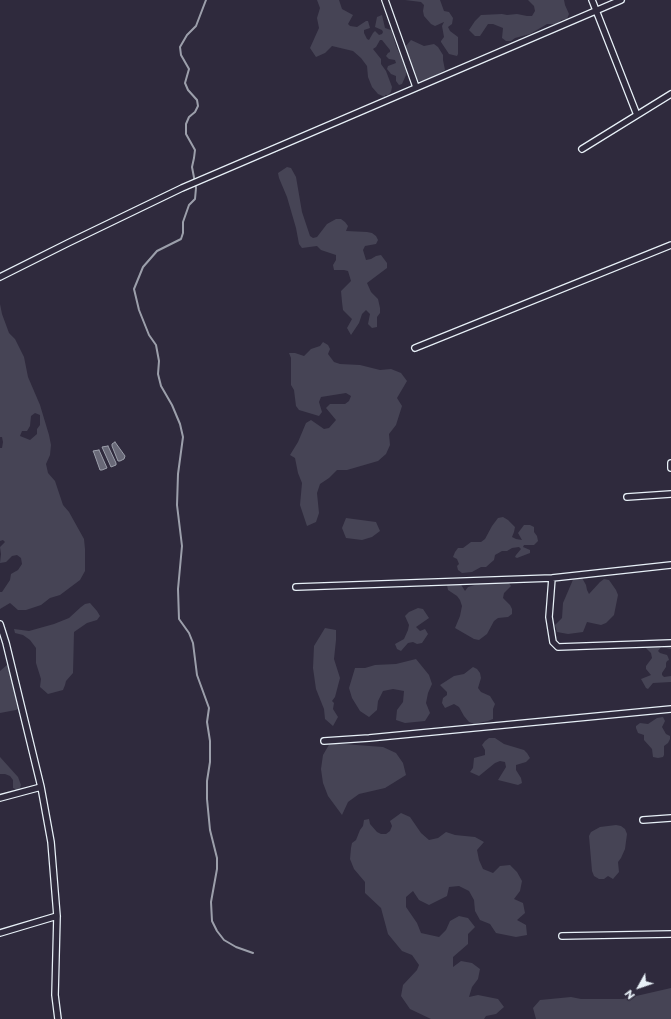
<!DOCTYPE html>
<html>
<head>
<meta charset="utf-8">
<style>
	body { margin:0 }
	#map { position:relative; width:671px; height:1019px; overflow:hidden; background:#2f2a3d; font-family:"Playpen Sans",sans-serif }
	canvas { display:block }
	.north { position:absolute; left:619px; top:967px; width:40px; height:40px; -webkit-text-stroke:3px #2f2a3d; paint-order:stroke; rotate:230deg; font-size:11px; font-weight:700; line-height:16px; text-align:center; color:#e8f1f8 }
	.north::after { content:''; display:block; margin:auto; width:14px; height:18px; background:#e8f1f8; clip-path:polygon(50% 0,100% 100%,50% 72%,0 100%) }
</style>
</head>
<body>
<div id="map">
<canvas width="671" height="1019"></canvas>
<div class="north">N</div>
</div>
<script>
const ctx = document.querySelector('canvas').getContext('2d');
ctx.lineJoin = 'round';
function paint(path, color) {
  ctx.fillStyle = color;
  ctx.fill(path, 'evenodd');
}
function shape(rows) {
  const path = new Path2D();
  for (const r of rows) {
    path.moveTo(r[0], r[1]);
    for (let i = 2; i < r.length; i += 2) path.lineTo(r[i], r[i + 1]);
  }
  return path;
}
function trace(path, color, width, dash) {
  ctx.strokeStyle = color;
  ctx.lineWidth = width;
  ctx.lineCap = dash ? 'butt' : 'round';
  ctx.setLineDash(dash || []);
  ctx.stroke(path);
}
const green = shape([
	[317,0,339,0,342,9,353,15,348,24,350,26,357,27,366,21,368,21,370,28,364,30,364,33,367,39,369,40,373,33,375,31,379,35,382,34,383,32,382,30,375,27,377,17,382,15,385,28,391,30,392,32,396,46,407,70,406,75,402,84,399,85,396,81,396,76,391,74,387,69,388,66,396,63,395,60,389,59,386,56,388,53,390,52,390,50,382,40,380,40,376,47,373,49,381,59,381,64,386,71,392,87,391,92,388,95,385,95,385,97,378,94,372,87,368,77,367,66,361,58,353,51,332,46,325,53,316,57,310,48,319,28,317,18,320,8],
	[405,0,440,0,444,11,449,12,453,18,452,24,448,27,450,31,458,37,458,54,457,56,449,54,441,42,441,41,444,37,442,26,444,22,435,26,431,24,424,16,423,11,424,5,421,2],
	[528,0,564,0,565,5,569,14,567,19,561,20,558,24,547,24,530,34,515,38,511,41,506,41,502,38,503,28,493,24,488,24,480,36,475,36,469,30,475,21,481,15,502,14,507,15,517,14,527,16,532,16,535,11,534,6],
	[411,40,424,46,434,44,438,47,443,55,443,60,445,70,428,80,418,81,414,77,405,52,405,47],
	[287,167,291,168,296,177,302,212,310,236,313,238,317,237,327,224,336,219,341,219,345,222,348,226,346,231,367,232,372,233,376,236,378,240,376,244,365,246,363,250,366,260,371,259,376,256,381,255,387,263,387,268,367,283,371,292,378,299,380,308,380,313,377,317,377,327,372,328,368,324,370,314,366,310,362,314,359,323,351,335,347,328,352,319,343,310,342,302,341,291,351,281,348,271,344,270,334,270,333,265,336,260,336,255,321,250,317,246,302,248,299,244,296,228,287,197,279,178,278,173],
	[0,304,2,314,9,333,15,339,24,357,28,377,40,405,49,435,51,445,50,455,46,464,48,473,55,481,63,505,69,512,84,539,85,549,85,571,80,580,60,595,50,598,41,605,26,610,18,610,10,603,0,609,0,592,2,592,10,580,11,574,18,570,22,564,21,558,17,555,12,556,6,562,0,563,1,554,0,547,5,542,3,540,0,541,0,448,2,448,3,442,2,437,0,437],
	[35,413,40,415,40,425,37,429,37,434,30,440,20,436,22,431,27,431,30,426,31,416],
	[323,342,328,345,330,349,328,354,334,362,340,364,360,365,380,370,391,369,401,373,407,381,397,398,402,406,396,425,389,434,390,445,386,454,378,461,347,470,337,470,329,478,320,484,317,493,319,513,316,522,307,526,300,505,302,483,298,473,295,458,290,455,298,442,306,423,311,420,324,429,329,428,336,420,326,408,330,404,345,404,349,401,351,396,346,393,321,397,319,402,322,412,319,416,299,410,296,406,294,390,291,385,291,358,289,353,295,353,304,356,311,349,320,346],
	[503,517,508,520,515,527,514,532,512,537,516,539,522,540,518,533,524,525,530,525,534,527,534,532,537,536,538,541,534,545,524,545,523,547,530,550,530,553,517,558,515,557,516,555,521,549,519,547,512,548,507,551,502,551,495,555,494,560,486,567,481,567,472,572,462,573,458,570,457,566,459,564,457,559,453,557,455,552,458,548,463,548,471,542,481,542,485,539,492,526,498,518],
	[346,518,376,522,380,531,372,537,362,540,346,538,342,528],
	[575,575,581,576,586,585,587,590,589,594,600,582,604,579,609,580,616,590,618,595,614,615,606,623,601,625,587,622,583,632,568,634,557,632,555,625,562,618,563,603],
	[498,580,508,582,511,586,504,593,503,598,510,605,512,609,512,614,508,617,498,618,494,621,487,634,479,640,474,639,455,628,460,616,462,606,460,600,457,596,448,590,447,585,452,581,460,583,465,591,468,587,478,584,488,584],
	[90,603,97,611,100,616,97,620,87,623,74,632,73,673,66,681,65,685,63,690,48,694,40,687,41,679,36,663,36,648,30,640,23,635,15,633,14,629,29,631,54,624,69,618,81,607,85,604],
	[418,608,423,609,429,618,416,627,420,631,425,629,428,634,422,643,417,644,413,642,408,643,401,651,397,649,395,644,404,639,408,630,409,625,405,616,409,612],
	[325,628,336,630,336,640,334,659,340,678,335,697,332,701,334,703,333,709,338,717,333,726,325,719,324,709,316,689,313,668,314,646],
	[671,639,671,649,661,647,658,651,660,653,667,655,668,657,669,660,667,661,666,663,666,667,662,673,662,675,664,677,671,676,671,682,653,683,648,689,646,688,641,679,651,675,646,669,646,666,652,658,651,653,646,648,645,645,654,640],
	[416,659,429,675,432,684,428,693,426,703,430,713,425,721,405,723,396,720,397,710,403,702,404,691,393,689,383,691,378,701,377,710,369,717,360,711,352,698,349,688,355,668,365,668,375,665,396,664],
	[7,665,9,665,18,709,16,710,0,713,0,671],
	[473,667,477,669,480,673,481,678,478,688,481,692,490,696,495,704,493,709,493,719,488,721,474,724,469,722,464,716,459,707,454,704,445,708,442,703,443,698,447,695,447,692,440,685,454,676,464,674],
	[663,717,665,721,662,727,666,734,670,736,670,739,668,743,664,746,664,755,663,757,658,758,653,757,652,749,644,740,644,735,638,733,636,728,636,726,640,723,648,724,657,718],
	[489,738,495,738,504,744,524,750,527,753,530,758,526,762,516,765,516,770,521,778,522,783,518,785,498,780,506,767,505,762,500,761,495,763,479,776,470,772,473,768,474,758,485,755,485,750,482,745,485,741],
	[330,743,383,747,396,753,403,763,406,775,385,788,359,794,348,802,342,815,328,796,323,783,321,769,323,755],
	[0,757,18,777,21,785,20,788,17,790,13,788,13,780,10,776,5,774,0,774],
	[401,813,410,817,421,833,429,840,438,838,446,832,455,835,475,837,484,842,477,850,479,860,483,869,493,873,500,866,510,865,517,872,522,881,520,891,514,899,523,903,525,913,517,920,526,925,527,935,516,937,496,933,490,924,480,920,475,911,474,900,469,891,459,886,449,887,447,896,429,905,419,900,413,891,406,897,406,907,417,923,421,933,439,937,446,930,450,921,459,916,468,918,475,927,468,934,468,944,453,957,453,967,461,961,472,963,480,969,478,979,472,987,469,997,478,995,498,999,504,1007,496,1014,486,1016,484,1019,431,1019,410,1009,401,996,403,985,417,970,419,965,412,955,402,951,388,934,381,908,365,893,365,882,354,869,350,859,351,848,352,843,356,840,360,830,363,826,364,820,369,819,370,824,377,832,381,834,386,834,390,831,392,826,390,821],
	[616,825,621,826,625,829,627,834,625,849,621,858,618,862,619,872,613,879,608,876,604,879,599,879,594,876,592,871,589,836,591,832,600,827],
	[671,988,671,1019,536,1019,533,1008,540,1000,571,997,581,999,623,999]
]);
const water = shape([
	[115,442,125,456,124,459,120,461,118,461,112,446,112,444,115,442],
	[108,446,116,463,116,465,111,467,102,447,108,446],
	[99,450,107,468,102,470,100,470,94,453,93,451,99,450]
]);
const stream = shape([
	[206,0,196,26,187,35,180,47,181,55,189,69,185,83,188,90,197,100,198,106,195,112,189,117,186,124,186,134,195,150,194,158,192,167,196,188,195,199,189,205,183,222,183,233,181,239,157,251,143,267,134,289,139,310,149,335,156,345,159,361,158,374,161,386,172,405,180,424,183,437,178,474,177,505,182,546,178,589,179,619,189,633,193,643,197,675,209,708,207,722,210,741,210,762,207,781,207,799,210,830,217,858,217,869,211,902,212,921,217,931,224,940,236,947,253,953]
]);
const street = shape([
	[385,0,416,87],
	[592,0,637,115],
	[582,149,671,94],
	[0,277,68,243,182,188,621,0],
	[415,348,671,245],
	[671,463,671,468],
	[627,497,671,494],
	[552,578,549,617,553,642,558,647,671,643],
	[296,587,552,578,671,565],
	[0,624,6,643,41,787,51,842,57,916,55,995,58,1019],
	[324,741,369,738,671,709],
	[0,798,41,787],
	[643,820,671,818],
	[0,933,57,916],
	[562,936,671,934]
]);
paint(green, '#464455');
paint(water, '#696978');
trace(water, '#9c9fab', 1);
trace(stream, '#9c9fab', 2);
trace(street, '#e8f1f8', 8);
trace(street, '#2f2a3d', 5.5);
</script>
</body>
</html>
